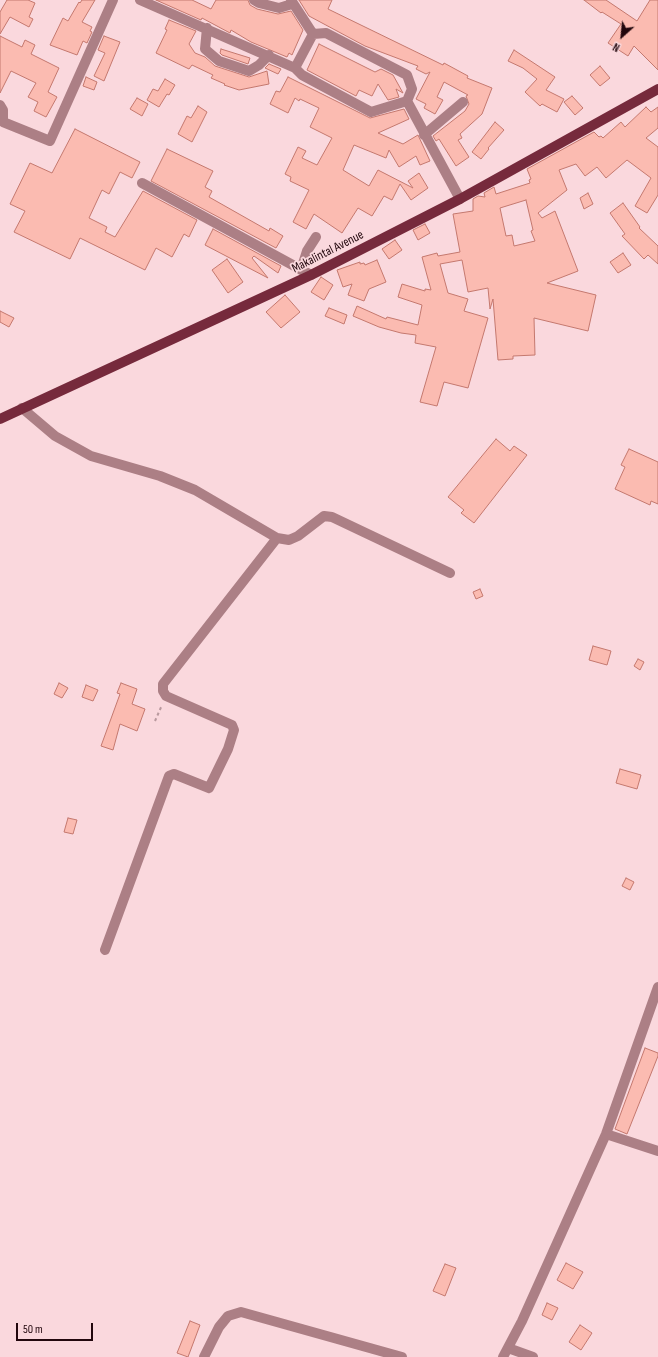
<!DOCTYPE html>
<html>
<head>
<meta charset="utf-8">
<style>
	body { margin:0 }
	#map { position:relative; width:658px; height:1357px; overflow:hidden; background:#fad8dd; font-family:"Sofia Sans Condensed",sans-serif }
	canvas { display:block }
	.north { position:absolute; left:602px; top:16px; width:40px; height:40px; -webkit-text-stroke:3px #fad8dd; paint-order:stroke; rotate:207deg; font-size:11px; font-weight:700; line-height:16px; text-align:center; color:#22070d }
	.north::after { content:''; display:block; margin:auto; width:14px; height:18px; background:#22070d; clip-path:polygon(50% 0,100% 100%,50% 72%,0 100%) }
	.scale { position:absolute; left:16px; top:1323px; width:77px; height:18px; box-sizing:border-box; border:2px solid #22070d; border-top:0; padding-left:5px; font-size:12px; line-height:14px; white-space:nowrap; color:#22070d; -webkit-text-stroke:3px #fad8dd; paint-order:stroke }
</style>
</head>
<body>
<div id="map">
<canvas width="658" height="1357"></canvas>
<div class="north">N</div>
<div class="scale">50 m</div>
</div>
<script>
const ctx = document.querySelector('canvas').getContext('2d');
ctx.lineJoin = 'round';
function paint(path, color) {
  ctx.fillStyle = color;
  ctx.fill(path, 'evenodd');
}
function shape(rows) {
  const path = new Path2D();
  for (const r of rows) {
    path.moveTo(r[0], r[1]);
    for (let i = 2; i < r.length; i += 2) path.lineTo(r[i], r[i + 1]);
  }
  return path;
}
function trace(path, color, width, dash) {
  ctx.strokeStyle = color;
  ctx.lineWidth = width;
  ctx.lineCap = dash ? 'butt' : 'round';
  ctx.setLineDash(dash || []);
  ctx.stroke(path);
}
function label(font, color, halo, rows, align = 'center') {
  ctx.font = font + ' "Sofia Sans Condensed",sans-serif';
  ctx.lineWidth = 3.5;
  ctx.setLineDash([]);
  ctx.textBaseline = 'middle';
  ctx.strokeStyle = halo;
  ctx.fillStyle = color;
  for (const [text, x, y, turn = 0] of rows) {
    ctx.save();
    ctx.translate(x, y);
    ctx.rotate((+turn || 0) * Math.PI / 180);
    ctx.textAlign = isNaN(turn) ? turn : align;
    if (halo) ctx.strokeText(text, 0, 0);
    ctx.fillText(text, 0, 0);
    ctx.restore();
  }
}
const building = shape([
	[7,0,28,0,35,3,29,17,33,19,29,27,10,17,0,34,0,12,7,0],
	[82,0,95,0,82,22,92,27,90,31,92,32,87,43,83,41,77,55,50,45,63,18,68,21,79,2,80,3,82,0],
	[156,0,192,0,211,9,216,0,248,0,250,5,257,9,278,14,291,11,303,30,292,55,289,53,287,57,251,42,231,30,230,33,202,18,201,20,156,0],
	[299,0,332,0,328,9,443,65,444,63,468,76,467,78,492,88,482,114,460,134,462,138,458,140,469,157,456,166,439,139,436,141,433,136,465,111,469,104,466,96,468,95,444,82,437,97,443,100,435,114,424,108,426,104,416,99,430,72,426,74,416,69,418,66,365,46,309,16,299,0],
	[584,0,606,0,637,21,650,0,658,0,658,70,634,46,628,56,608,43,621,24,602,12,601,13,584,0],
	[169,20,196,31,189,44,195,53,205,57,215,66,249,77,267,71,269,84,239,90,224,85,225,84,211,78,213,75,192,65,189,69,156,53,167,30,165,29,169,20],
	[0,36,22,47,25,40,35,45,31,54,59,68,48,92,57,97,46,117,34,111,38,102,28,97,36,83,11,71,0,93,0,36],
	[104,36,120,42,104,81,94,76,105,53,98,50,104,36],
	[319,44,375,72,381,69,393,75,403,93,396,89,399,97,388,100,378,84,372,96,359,90,356,96,307,70,319,44],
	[221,49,250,58,248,64,222,55,220,53,221,49],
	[514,50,555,77,546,90,564,99,557,112,542,104,540,106,525,92,537,79,523,68,508,61,514,50],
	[269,64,281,69,278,74,265,68,269,64],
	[600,66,610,78,600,86,590,75,600,66],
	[86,77,97,82,94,90,83,86,86,77],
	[288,77,370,118,404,109,409,119,378,133,403,144,418,135,430,161,420,165,416,156,399,167,389,150,386,158,354,145,343,170,369,186,378,170,413,188,408,181,419,173,428,188,411,200,400,184,392,200,384,196,372,216,358,208,342,233,314,214,306,229,293,222,309,190,290,181,291,177,285,174,298,147,306,151,302,158,317,165,332,138,310,127,319,108,300,99,299,101,295,98,288,113,270,104,276,91,280,92,288,77],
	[165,79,175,85,169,95,167,94,159,107,147,100,153,89,158,91,165,79],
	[572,96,583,108,575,115,564,102,572,96],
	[137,98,148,104,142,116,130,109,137,98],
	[198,106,207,112,192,142,178,134,187,116,191,118,198,106],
	[646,107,651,112,658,107,658,128,646,138,658,147,658,195,647,213,635,206,651,178,627,160,606,178,597,167,585,176,576,164,559,170,567,190,538,213,542,218,555,211,578,271,547,283,596,295,588,331,534,318,535,355,513,356,513,359,498,360,493,299,490,309,488,288,468,292,462,260,440,264,448,293,468,299,464,311,488,318,468,388,444,382,437,406,420,402,436,347,415,343,416,335,401,333,379,327,353,316,357,306,386,319,387,317,418,325,422,305,398,297,402,284,425,291,425,289,431,290,422,257,437,253,438,256,460,252,453,214,473,211,473,199,478,196,485,197,484,193,494,187,496,194,530,183,529,180,531,179,527,169,594,132,599,137,601,136,603,138,621,122,625,127,646,107],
	[526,200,533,230,531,231,535,241,514,246,512,235,506,236,500,208,526,200],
	[495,122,504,130,488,148,489,149,481,159,472,152,495,122],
	[75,129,140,162,132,178,120,172,109,194,102,190,89,218,107,227,105,232,115,237,143,191,197,220,189,237,184,234,172,257,156,248,145,270,80,238,70,259,14,232,25,211,10,204,30,163,52,173,75,129],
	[167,149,213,171,205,187,212,191,209,197,269,231,270,228,283,236,276,248,151,181,167,149],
	[588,193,593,204,584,209,580,198,588,193],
	[623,203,640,227,639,228,658,246,658,264,648,255,644,259,622,236,625,234,610,213,623,203],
	[425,224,430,233,418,240,413,230,425,224],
	[213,229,281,266,278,273,254,256,252,258,268,278,205,245,213,229],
	[395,240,402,250,389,259,382,249,395,240],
	[623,253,631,265,618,273,610,262,623,253],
	[227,259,243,282,228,293,212,270,227,259],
	[377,260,386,282,369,289,364,301,348,295,352,284,343,287,337,270,360,262,360,264,364,263,365,265,377,260],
	[321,277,333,285,324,300,311,292,321,277],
	[285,295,300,312,281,328,266,312,285,295],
	[329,308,347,315,344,324,325,316,329,308],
	[0,311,14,318,9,327,0,322,0,311],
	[496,439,510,451,514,446,527,455,474,523,461,513,464,510,448,497,496,439],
	[629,449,658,462,658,504,651,501,650,505,615,489,625,467,621,465,629,449],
	[480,589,483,596,476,599,473,592,480,589],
	[593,646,611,651,607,665,589,660,593,646],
	[638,659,644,662,640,670,634,666,638,659],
	[59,683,68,688,62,698,54,694,59,683],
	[121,683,137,689,132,704,145,709,137,731,120,724,113,750,101,746,120,694,117,693,121,683],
	[86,685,98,690,93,701,82,697,86,685],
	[620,769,641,775,637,789,616,783,620,769],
	[68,818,77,820,73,834,64,832,68,818],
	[626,878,634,882,630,890,622,886,626,878],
	[645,1048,658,1053,658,1056,627,1134,615,1129,645,1048],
	[566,1263,583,1272,573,1289,557,1280,566,1263],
	[445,1264,456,1268,445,1296,433,1291,445,1264],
	[547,1303,558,1308,552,1320,542,1315,547,1303],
	[190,1321,200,1325,188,1357,177,1353,190,1321],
	[580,1325,592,1333,581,1350,569,1342,580,1325]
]);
const path = shape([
	[155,721,162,705]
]);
const minor = shape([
	[140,0,295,68],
	[254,0,259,3,279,8,292,4],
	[291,0,313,34],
	[207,28,205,49,219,61,249,71,259,65,269,55],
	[326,33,407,75,412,89,407,101,371,112,302,75,295,68,313,34,326,33],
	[407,101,460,199],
	[0,105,3,110,3,122,50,141,113,0],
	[424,135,463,102],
	[142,183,311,275],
	[301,270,307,251,316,237],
	[22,408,55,436,91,456,160,476,195,490,277,538,163,684,163,691,166,696,232,725,234,730,228,749,209,788,174,774,169,776,105,950],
	[277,538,289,540,298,536,324,516,332,517,450,573],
	[606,1134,658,1151],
	[508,1348,533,1357],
	[204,1357,219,1327,228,1316,241,1312,402,1357],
	[503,1357,522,1321,606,1134,658,987]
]);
const major = shape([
	[0,419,311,275,460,199,658,89]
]);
const streetNames = [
	["Makalintal Avenue",328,252,-27]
];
paint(building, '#fbbbb1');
trace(building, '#c4786e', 1);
trace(path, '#b9999e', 2, [3, 3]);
trace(minor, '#ac7f85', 10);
trace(major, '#762a3c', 10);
label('13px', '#22070d', '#fad8dd', streetNames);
</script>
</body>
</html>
